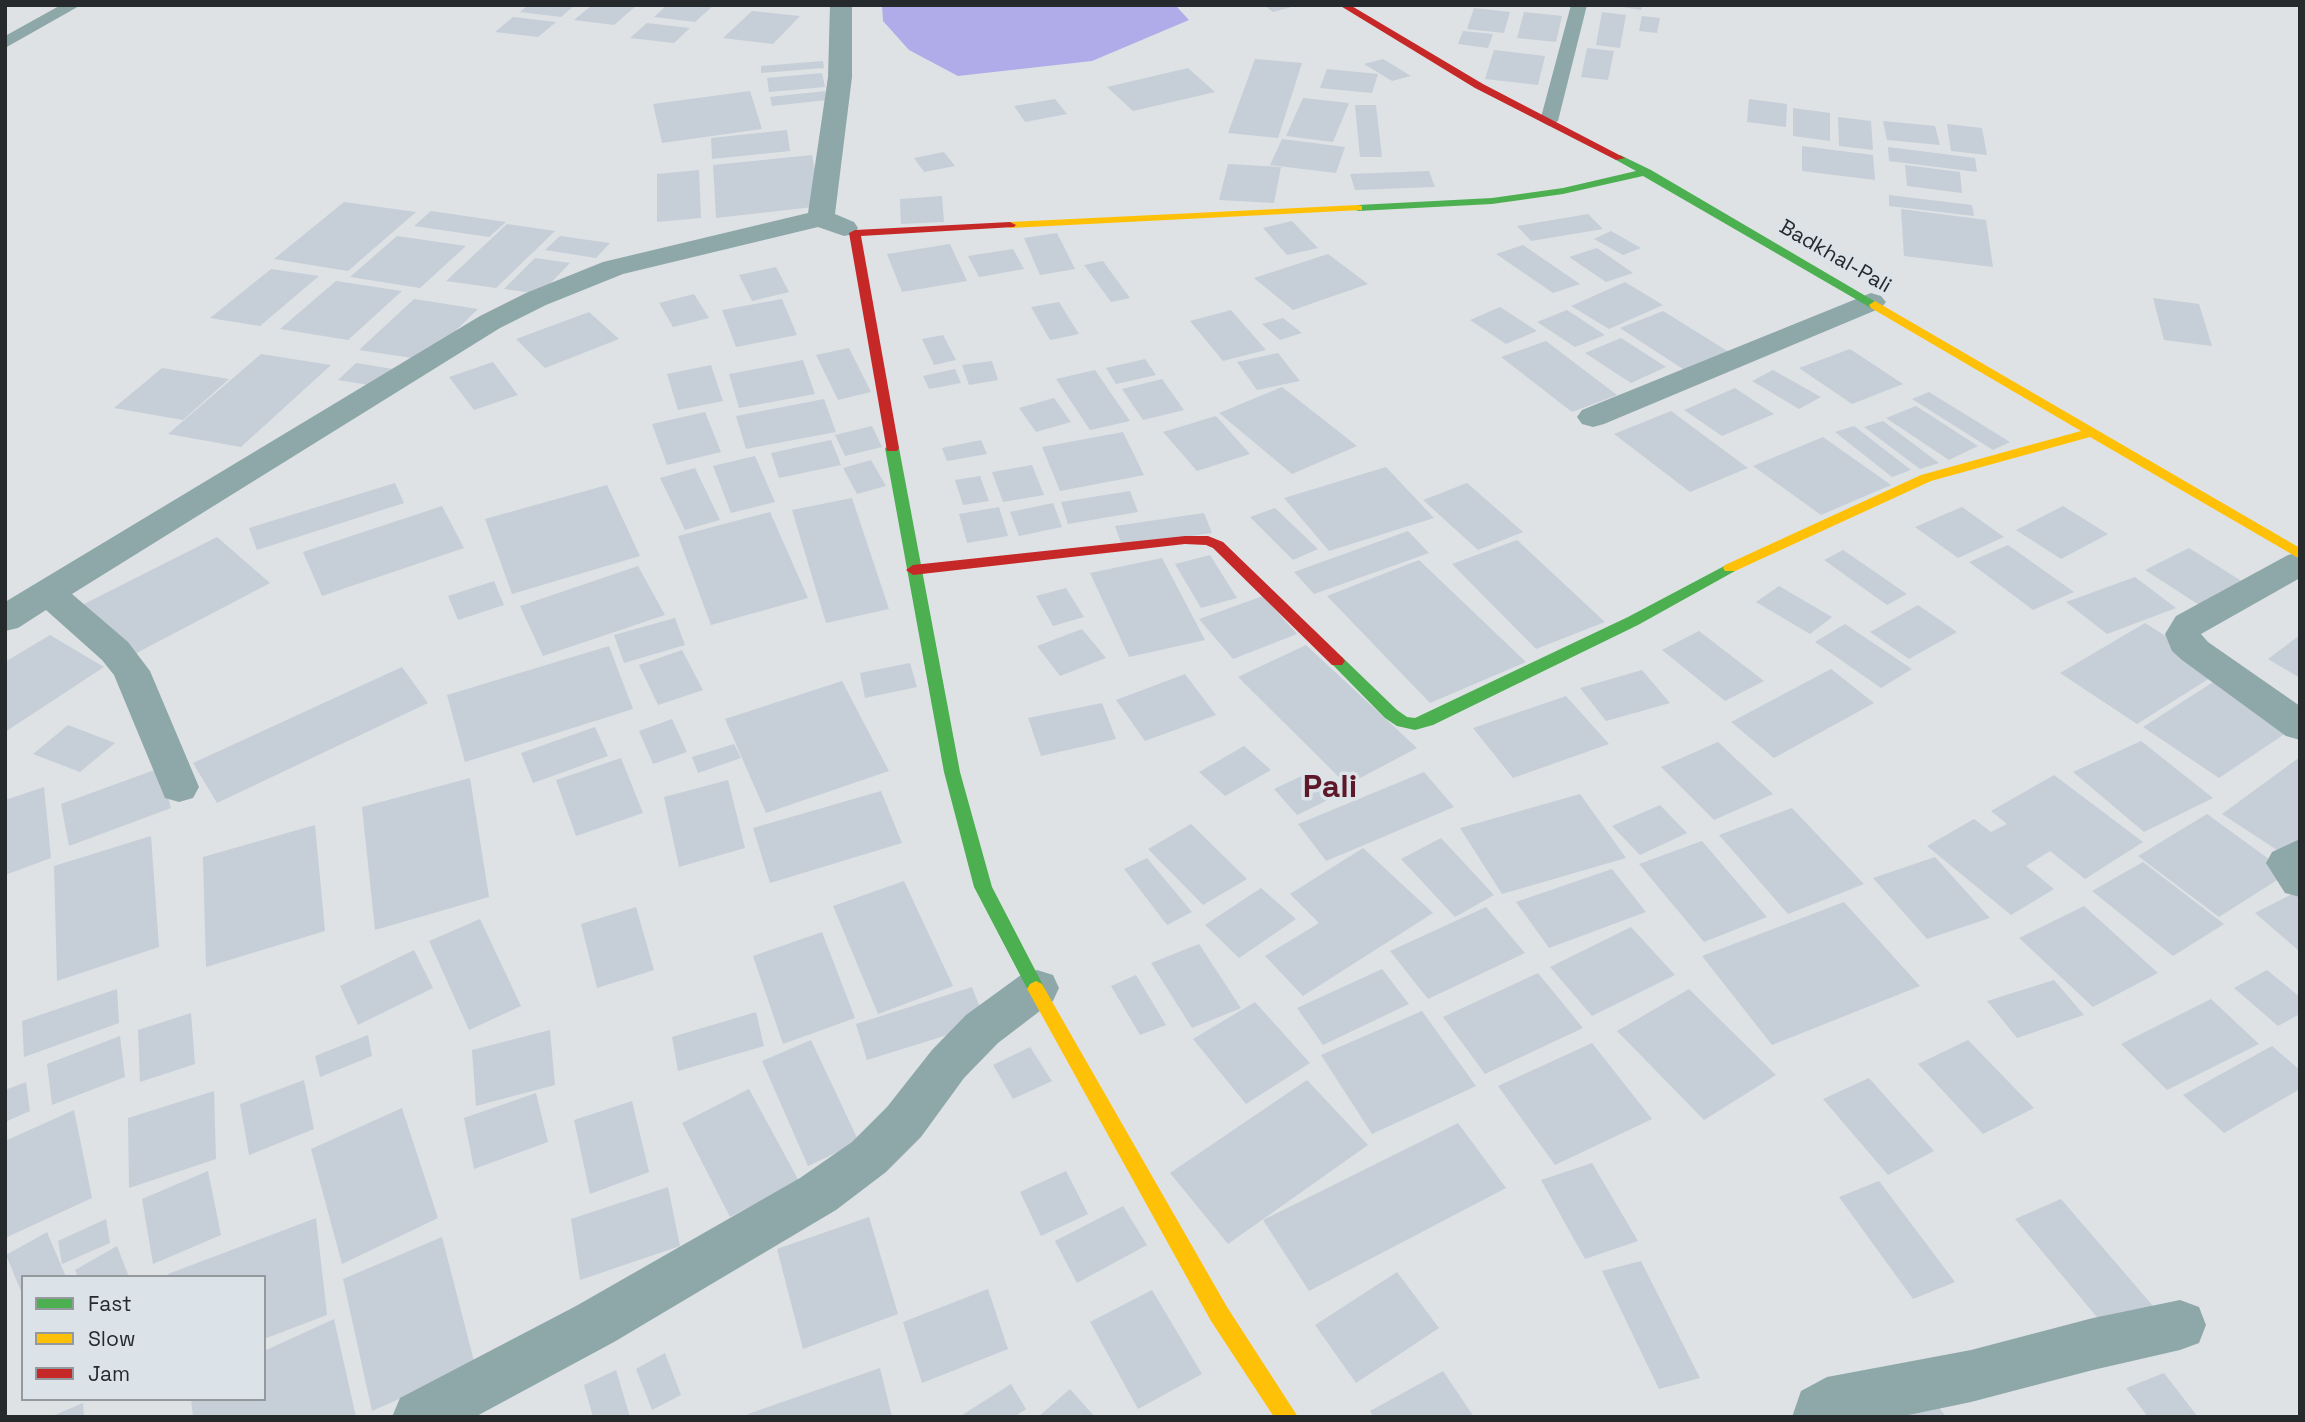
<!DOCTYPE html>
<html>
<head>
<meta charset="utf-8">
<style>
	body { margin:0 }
	#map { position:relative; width:2305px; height:1422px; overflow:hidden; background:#dee2e5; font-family:"Space Grotesk",sans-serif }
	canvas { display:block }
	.frame { position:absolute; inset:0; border:7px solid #272a2c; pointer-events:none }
	.legend { position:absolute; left:21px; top:1275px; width:245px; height:126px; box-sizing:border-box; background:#dbe3e8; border:2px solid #93999d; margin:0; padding:9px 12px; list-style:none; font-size:21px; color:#272a2c }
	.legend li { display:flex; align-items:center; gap:14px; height:35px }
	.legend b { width:35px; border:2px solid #93999d }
</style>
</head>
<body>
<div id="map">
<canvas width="2305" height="1422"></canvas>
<div class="frame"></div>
<ul class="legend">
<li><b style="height:9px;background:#4caf50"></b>Fast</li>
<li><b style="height:9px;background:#ffc107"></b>Slow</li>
<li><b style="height:9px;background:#c62828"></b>Jam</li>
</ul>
</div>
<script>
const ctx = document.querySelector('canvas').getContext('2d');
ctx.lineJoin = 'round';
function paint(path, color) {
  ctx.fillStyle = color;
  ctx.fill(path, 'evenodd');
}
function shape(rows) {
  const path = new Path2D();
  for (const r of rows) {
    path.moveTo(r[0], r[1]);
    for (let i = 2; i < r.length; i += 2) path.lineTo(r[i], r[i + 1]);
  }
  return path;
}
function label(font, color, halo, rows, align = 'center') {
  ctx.font = font + ' "Space Grotesk",sans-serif';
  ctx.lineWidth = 7;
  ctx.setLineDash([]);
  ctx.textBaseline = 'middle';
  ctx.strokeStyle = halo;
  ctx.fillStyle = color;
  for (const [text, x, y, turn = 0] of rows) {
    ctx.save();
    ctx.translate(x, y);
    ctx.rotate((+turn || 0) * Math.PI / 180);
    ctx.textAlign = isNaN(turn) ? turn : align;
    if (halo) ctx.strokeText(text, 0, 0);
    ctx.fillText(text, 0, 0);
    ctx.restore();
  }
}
const water = shape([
	[882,5,1175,5,1189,20,1092,61,958,76,909,50,883,21]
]);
const building = shape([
	[528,5,575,5,561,17,520,12],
	[592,5,637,5,614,25,574,20],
	[667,5,714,5,695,22,654,17],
	[1264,5,1295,5,1295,6,1273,12],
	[1610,5,1642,5,1641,10],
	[1474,8,1510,12,1504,33,1467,29],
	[752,11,800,16,773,44,723,38],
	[1524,12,1562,16,1556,42,1517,38],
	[1602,12,1626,15,1620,48,1596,45],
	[1642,16,1660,18,1657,33,1639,31],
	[513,17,556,22,538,37,495,32],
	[647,23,690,28,674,43,630,38],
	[1463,31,1493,34,1488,48,1458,44],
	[1587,48,1614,51,1608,80,1581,77],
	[1494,50,1545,56,1538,85,1485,79],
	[1255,59,1302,63,1278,138,1228,133],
	[1383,59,1411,76,1392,81,1364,64],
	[823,61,824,68,761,73,761,66],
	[1188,68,1215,92,1133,111,1107,87],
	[1327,69,1378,74,1372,93,1320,88],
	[822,73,825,87,769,92,767,78],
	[750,91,762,129,662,143,653,104],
	[825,91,827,100,772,106,770,97],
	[1303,98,1349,103,1333,142,1286,136],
	[1055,99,1067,114,1025,122,1014,106],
	[1749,99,1787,104,1786,127,1747,122],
	[1355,105,1376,105,1382,157,1360,157],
	[1793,108,1830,113,1830,141,1793,136],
	[1838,117,1871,121,1873,150,1839,146],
	[1883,121,1935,126,1940,145,1887,140],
	[1947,124,1982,128,1987,155,1951,151],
	[787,130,790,151,712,159,711,138],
	[1282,139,1345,147,1336,173,1270,165],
	[1802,146,1873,155,1875,180,1802,171],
	[1888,147,1975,158,1977,172,1889,161],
	[944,152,955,166,924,172,914,158],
	[812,155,822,206,716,218,713,165],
	[1228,164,1281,167,1274,203,1219,200],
	[1905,165,1960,172,1962,193,1907,186],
	[699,170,701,218,657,222,657,174],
	[1429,171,1435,187,1355,190,1350,174],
	[1889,195,1972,205,1974,216,1889,206],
	[942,196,944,222,901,224,900,199],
	[344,202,416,212,348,271,274,259],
	[1901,209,1986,220,1993,267,1904,256],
	[431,211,506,222,489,237,414,226],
	[1588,214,1603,229,1531,241,1517,226],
	[1292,221,1318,248,1287,255,1263,228],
	[507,224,555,231,496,288,446,281],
	[1611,231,1641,248,1623,255,1594,239],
	[1057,233,1075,269,1040,275,1024,238],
	[397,236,466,246,420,288,350,277],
	[560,236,610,243,596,258,545,250],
	[950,244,967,281,902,292,887,254],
	[1523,245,1580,284,1553,293,1496,254],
	[1597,248,1633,273,1606,282,1569,257],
	[1013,249,1024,269,979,277,968,256],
	[1328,254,1368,284,1293,310,1254,278],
	[535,258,570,263,540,294,504,289],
	[1103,261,1130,298,1111,302,1084,265],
	[776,267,789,292,752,301,739,275],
	[271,269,319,276,260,326,210,318],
	[336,281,402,291,348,340,280,329],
	[1625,282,1663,305,1609,329,1571,306],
	[694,294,709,318,673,327,659,303],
	[2153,298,2199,304,2212,346,2164,340],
	[414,299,478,309,425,360,359,350],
	[782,299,797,335,736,347,722,310],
	[1059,302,1079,334,1050,340,1031,307],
	[1500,307,1537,331,1506,344,1470,320],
	[1231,310,1266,350,1223,361,1190,321],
	[1567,310,1605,335,1575,347,1537,322],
	[1663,311,1729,352,1686,371,1620,328],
	[589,312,619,339,545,368,516,339],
	[1283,318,1302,333,1280,340,1262,324],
	[943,335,956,360,934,365,922,339],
	[1621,338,1666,367,1631,383,1585,353],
	[1546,341,1617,395,1572,412,1501,357],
	[849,348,871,392,838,400,816,355],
	[1850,349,1903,384,1852,404,1799,368],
	[1278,353,1300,381,1257,390,1237,362],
	[261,354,331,365,241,447,168,434],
	[1145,359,1156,375,1116,384,1106,368],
	[803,360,815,394,739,408,729,374],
	[992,361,998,380,969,385,962,365],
	[493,362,518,395,474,410,449,377],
	[356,363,393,369,375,386,338,380],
	[711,365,723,401,678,410,667,374],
	[162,368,229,379,183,420,114,408],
	[955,369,961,383,929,389,923,376],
	[1095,370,1130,421,1090,430,1056,379],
	[1773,370,1821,397,1799,409,1752,381],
	[1162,379,1184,410,1143,420,1122,389],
	[1282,387,1357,446,1292,474,1219,413],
	[1735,388,1774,414,1722,436,1684,410],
	[1929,392,2010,442,1993,450,1912,399],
	[1054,398,1071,422,1036,432,1019,408],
	[824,399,836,432,746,449,736,416],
	[1916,406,1978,446,1949,460,1886,418],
	[1671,411,1748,468,1690,492,1614,434],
	[705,412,721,452,667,465,652,424],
	[1216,416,1250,454,1197,471,1163,432],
	[1883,421,1939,463,1920,469,1864,427],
	[872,426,882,447,845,456,835,435],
	[1854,426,1911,470,1892,477,1835,432],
	[1123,432,1144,475,1060,491,1042,447],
	[1823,437,1891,485,1821,515,1753,466],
	[831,440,841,465,779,478,771,453],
	[981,440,987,454,947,461,942,448],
	[755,456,775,502,731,513,713,466],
	[871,460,886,486,857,494,843,468],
	[1032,465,1044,495,1003,502,992,472],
	[1386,467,1434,518,1329,551,1284,498],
	[695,468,720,520,685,530,660,478],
	[980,476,989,501,963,505,955,480],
	[395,483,404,503,257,550,249,528],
	[1467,483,1523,532,1478,550,1423,500],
	[607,485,640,556,512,594,485,519],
	[1130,491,1138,512,1068,524,1061,502],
	[852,498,889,609,826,623,792,510],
	[1053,503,1062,527,1019,536,1010,512],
	[442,506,464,548,322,596,303,552],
	[2063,506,2108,534,2061,559,2016,530],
	[999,507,1008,536,967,543,959,514],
	[1962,507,2004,537,1958,558,1915,527],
	[1275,508,1318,549,1293,560,1250,517],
	[770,512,808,598,711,625,678,536],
	[1204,513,1212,533,1122,546,1115,526],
	[1408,531,1429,553,1314,594,1294,572],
	[217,537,270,583,129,657,78,607],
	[1517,540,1605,622,1536,649,1452,564],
	[2008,545,2074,592,2033,610,1969,562],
	[2189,548,2251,587,2207,610,2145,570],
	[1843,550,1907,594,1887,605,1824,560],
	[1210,555,1237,598,1201,608,1175,564],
	[1162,558,1205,640,1129,657,1090,573],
	[1419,560,1526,662,1430,703,1327,596],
	[638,566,665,615,543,656,520,606],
	[2135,577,2176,608,2107,634,2066,602],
	[494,581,504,605,458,620,448,596],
	[1779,586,1832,617,1810,634,1756,602],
	[1066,588,1084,617,1053,626,1036,596],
	[1263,596,1297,634,1233,659,1199,619],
	[1918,605,1957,632,1909,659,1870,632],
	[675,618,685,645,624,663,614,635],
	[2145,623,2221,671,2137,724,2060,673],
	[1845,624,1912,669,1881,688,1815,642],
	[1082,629,1106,658,1060,676,1037,646],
	[1699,631,1764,681,1725,701,1662,650],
	[50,635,104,667,5,732,5,662],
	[2300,635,2300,678,2268,659],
	[1306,645,1417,748,1347,785,1238,677],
	[609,646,633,709,465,762,447,695],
	[682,650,703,690,658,705,639,665],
	[910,663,917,687,865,698,860,673],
	[402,667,428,703,217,803,193,763],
	[1831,669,1874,703,1774,758,1731,722],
	[1642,670,1670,703,1606,721,1580,688],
	[1185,674,1216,715,1145,741,1116,700],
	[2221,677,2298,725,2219,778,2143,727],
	[842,681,889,771,766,813,725,719],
	[1566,696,1609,744,1513,778,1473,728],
	[1102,703,1116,739,1041,756,1028,718],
	[672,719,687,752,653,764,639,731],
	[68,725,115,743,80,772,33,754],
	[595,727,608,756,533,783,521,753],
	[2141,741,2213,798,2144,832,2073,772],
	[1718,742,1773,794,1714,820,1661,767],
	[734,744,741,758,698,773,692,757],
	[1244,746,1271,770,1225,796,1199,772],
	[2300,757,2300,841,2283,854,2222,814],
	[621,758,643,813,576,836,556,780],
	[160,768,171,808,69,846,61,804],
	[1424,772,1454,807,1326,861,1298,824],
	[1308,773,1330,799,1297,815,1274,789],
	[2054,775,2143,842,2085,879,2050,851,2026,866,2054,889,2011,915,1927,846,1974,819,1991,832,2007,824,1991,811],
	[470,778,489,897,375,930,362,807],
	[728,780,745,848,679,867,664,797],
	[44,787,51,858,5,875,5,800],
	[881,791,902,843,770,883,753,828],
	[1580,794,1626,858,1502,894,1460,828],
	[1660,805,1687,833,1640,855,1612,826],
	[1792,808,1864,884,1788,914,1719,835],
	[2207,814,2288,873,2219,917,2138,856],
	[1191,824,1247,879,1203,905,1148,849],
	[315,825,325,931,206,967,203,857],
	[151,836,159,947,57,981,54,866],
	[1441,838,1494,895,1455,917,1401,859],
	[1702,841,1767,917,1704,942,1639,864],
	[1363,848,1433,913,1303,996,1265,956,1319,923,1290,894],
	[1935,857,1990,918,1927,939,1873,878],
	[1147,858,1192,912,1167,925,1124,869],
	[2143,862,2224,924,2173,956,2092,891],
	[1612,869,1646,912,1549,948,1516,902],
	[904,881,953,986,878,1014,833,906],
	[1261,888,1296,919,1239,958,1205,925],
	[2300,890,2300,949,2298,950,2255,913],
	[1844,902,1920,986,1772,1045,1702,956],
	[2084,906,2158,973,2093,1007,2019,938],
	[636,907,654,970,597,988,581,924],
	[1486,907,1525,953,1428,999,1390,951],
	[480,919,521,1006,469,1030,429,941],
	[1631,927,1675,975,1592,1016,1550,967],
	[822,932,855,1018,783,1044,753,956],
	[1199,944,1241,1008,1192,1028,1151,963],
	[414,950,433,988,358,1025,340,986],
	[1382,969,1409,1004,1323,1045,1297,1008],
	[2267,970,2300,997,2300,1014,2278,1026,2234,988],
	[1538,973,1583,1028,1485,1074,1443,1017],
	[1136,975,1166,1025,1140,1035,1111,986],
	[2054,980,2084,1015,2017,1038,1987,1001],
	[972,987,986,1023,867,1060,856,1024],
	[117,989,119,1023,24,1057,22,1021],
	[1689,989,1776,1075,1704,1120,1617,1031],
	[2211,999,2259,1044,2167,1090,2121,1044],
	[1255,1002,1310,1063,1246,1104,1193,1039],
	[1422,1011,1476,1086,1372,1134,1321,1055],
	[756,1012,764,1046,678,1071,672,1037],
	[191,1013,195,1064,140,1082,138,1030],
	[550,1030,555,1085,476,1106,472,1050],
	[368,1035,372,1056,320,1077,315,1056],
	[120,1036,125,1077,52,1105,47,1064],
	[811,1040,859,1142,808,1166,762,1061],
	[1968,1040,2034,1108,1983,1134,1918,1064],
	[1592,1043,1652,1119,1555,1165,1498,1086],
	[2272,1046,2300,1070,2300,1089,2224,1133,2183,1095],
	[1030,1047,1052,1081,1013,1099,993,1065],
	[1869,1078,1934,1151,1888,1175,1823,1099],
	[304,1080,314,1129,249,1155,240,1104],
	[1307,1080,1368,1145,1228,1244,1170,1173],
	[26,1082,30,1111,5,1122,5,1090],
	[749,1089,799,1181,730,1217,682,1123],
	[214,1091,216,1159,129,1188,128,1118],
	[536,1093,548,1142,474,1169,464,1118],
	[632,1101,649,1172,590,1194,574,1120],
	[402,1108,438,1218,342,1264,311,1149],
	[74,1110,92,1198,5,1238,5,1141],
	[1458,1123,1506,1188,1309,1291,1263,1220],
	[1592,1163,1638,1241,1585,1259,1541,1180],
	[208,1171,221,1235,153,1264,142,1199],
	[1066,1171,1088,1214,1041,1236,1020,1192],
	[1879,1181,1955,1282,1913,1299,1839,1197],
	[668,1187,680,1246,580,1280,571,1219],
	[2061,1199,2153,1306,2106,1328,2015,1219],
	[1123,1206,1147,1245,1077,1283,1055,1241],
	[869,1217,898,1314,803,1349,777,1249],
	[316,1218,327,1315,264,1339,264,1277,168,1277,168,1274],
	[106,1219,110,1243,62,1264,58,1241],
	[47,1232,66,1277,23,1277,23,1296,6,1255],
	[442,1237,475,1365,372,1411,343,1279],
	[117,1246,129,1277,78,1277,75,1270],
	[1641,1261,1700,1378,1659,1389,1602,1271],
	[1397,1272,1439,1328,1356,1383,1315,1325],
	[988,1289,1008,1349,922,1383,903,1322],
	[1152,1290,1202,1374,1138,1409,1090,1322],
	[334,1319,356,1417,193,1417,191,1399,264,1399,264,1351],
	[665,1353,681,1395,652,1410,636,1369],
	[880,1368,892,1417,748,1417,748,1414],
	[616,1370,630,1417,593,1417,584,1385],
	[1443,1371,1474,1417,1373,1417,1370,1411],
	[2164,1373,2198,1417,2148,1417,2126,1388],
	[1011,1384,1026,1409,1014,1417,959,1417],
	[1070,1389,1095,1417,1038,1417],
	[1931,1396,1946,1417,1886,1417],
	[83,1403,84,1417,50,1417]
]);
const lane = shape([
	[61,5,81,5,5,48,5,36,61,5],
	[1571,5,1587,5,1558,121,1549,126,1540,121,1571,5]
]);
const street = shape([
	[830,5,852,5,852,77,835,214,854,222,858,228,854,234,844,236,818,227,623,274,546,305,500,328,72,594,128,642,150,671,199,787,193,798,179,802,165,798,114,675,102,660,46,610,18,628,5,631,5,602,480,316,526,293,603,262,808,213,828,77,830,5],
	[1871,293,1881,296,1886,302,1881,308,1604,424,1593,427,1582,424,1577,417,1582,410,1871,293],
	[2300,552,2300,578,2201,634,2208,642,2300,706,2300,740,2286,736,2182,660,2172,651,2165,634,2176,616,2288,555,2300,552],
	[2300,839,2300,897,2285,893,2266,863,2272,852,2300,839],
	[1037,970,1053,975,1059,988,1053,1001,998,1043,964,1078,921,1137,886,1172,836,1210,614,1342,475,1417,392,1417,400,1398,576,1306,800,1178,852,1142,887,1107,932,1050,966,1015,1021,975,1037,970],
	[2180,1300,2199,1307,2206,1325,2199,1343,2180,1350,2093,1370,1971,1402,1899,1417,1792,1417,1801,1391,1827,1377,1971,1350,2093,1318,2180,1300]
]);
const fast = shape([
	[1620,155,1651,170,1881,305,1875,309,1871,308,1643,176,1563,194,1492,204,1358,211,1352,208,1358,205,1492,198,1563,188,1636,171,1616,160,1615,158,1620,155],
	[892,444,899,448,960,772,992,887,1045,989,1042,994,1036,997,1030,994,974,887,944,772,885,448,892,444],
	[1730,563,1737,568,1735,571,1638,625,1433,725,1415,730,1397,726,1385,718,1329,661,1337,656,1342,657,1397,710,1407,717,1415,718,1628,617,1730,563]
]);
const slow = shape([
	[1358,205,1362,206,1362,210,1010,228,1004,225,1010,222,1358,205],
	[1875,301,2300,548,2300,559,2090,437,1931,481,1735,571,1725,571,1723,568,1725,565,1921,475,2081,431,1871,308,1869,305,1875,301],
	[1036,981,1042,984,1227,1307,1298,1417,1274,1417,1211,1321,1030,994,1027,989,1030,984,1036,981]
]);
const jam = shape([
	[1339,5,1350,5,1483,84,1625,158,1616,160,1475,88,1339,5],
	[1010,222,1016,225,1014,227,861,236,899,448,897,451,887,451,849,233,855,230,1010,222],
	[1185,536,1208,536,1223,542,1342,657,1345,661,1342,665,1332,665,1213,548,1206,545,1185,544,913,575,906,570,913,565,1185,536]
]);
const farStreetnames = [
	["Badkhal-Pali",1835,257,30]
];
const districtNames = [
	["Pali",1330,788]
];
paint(water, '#b0abe9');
paint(building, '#c6ced8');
paint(lane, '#8ea8aa');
paint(street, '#8ea8aa');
paint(fast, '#4caf50');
paint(slow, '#ffc107');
paint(jam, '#c62828');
label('21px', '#272a2c', '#dbe3e8', farStreetnames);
label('bold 32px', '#5d1929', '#dbe3e8', districtNames);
</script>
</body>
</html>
